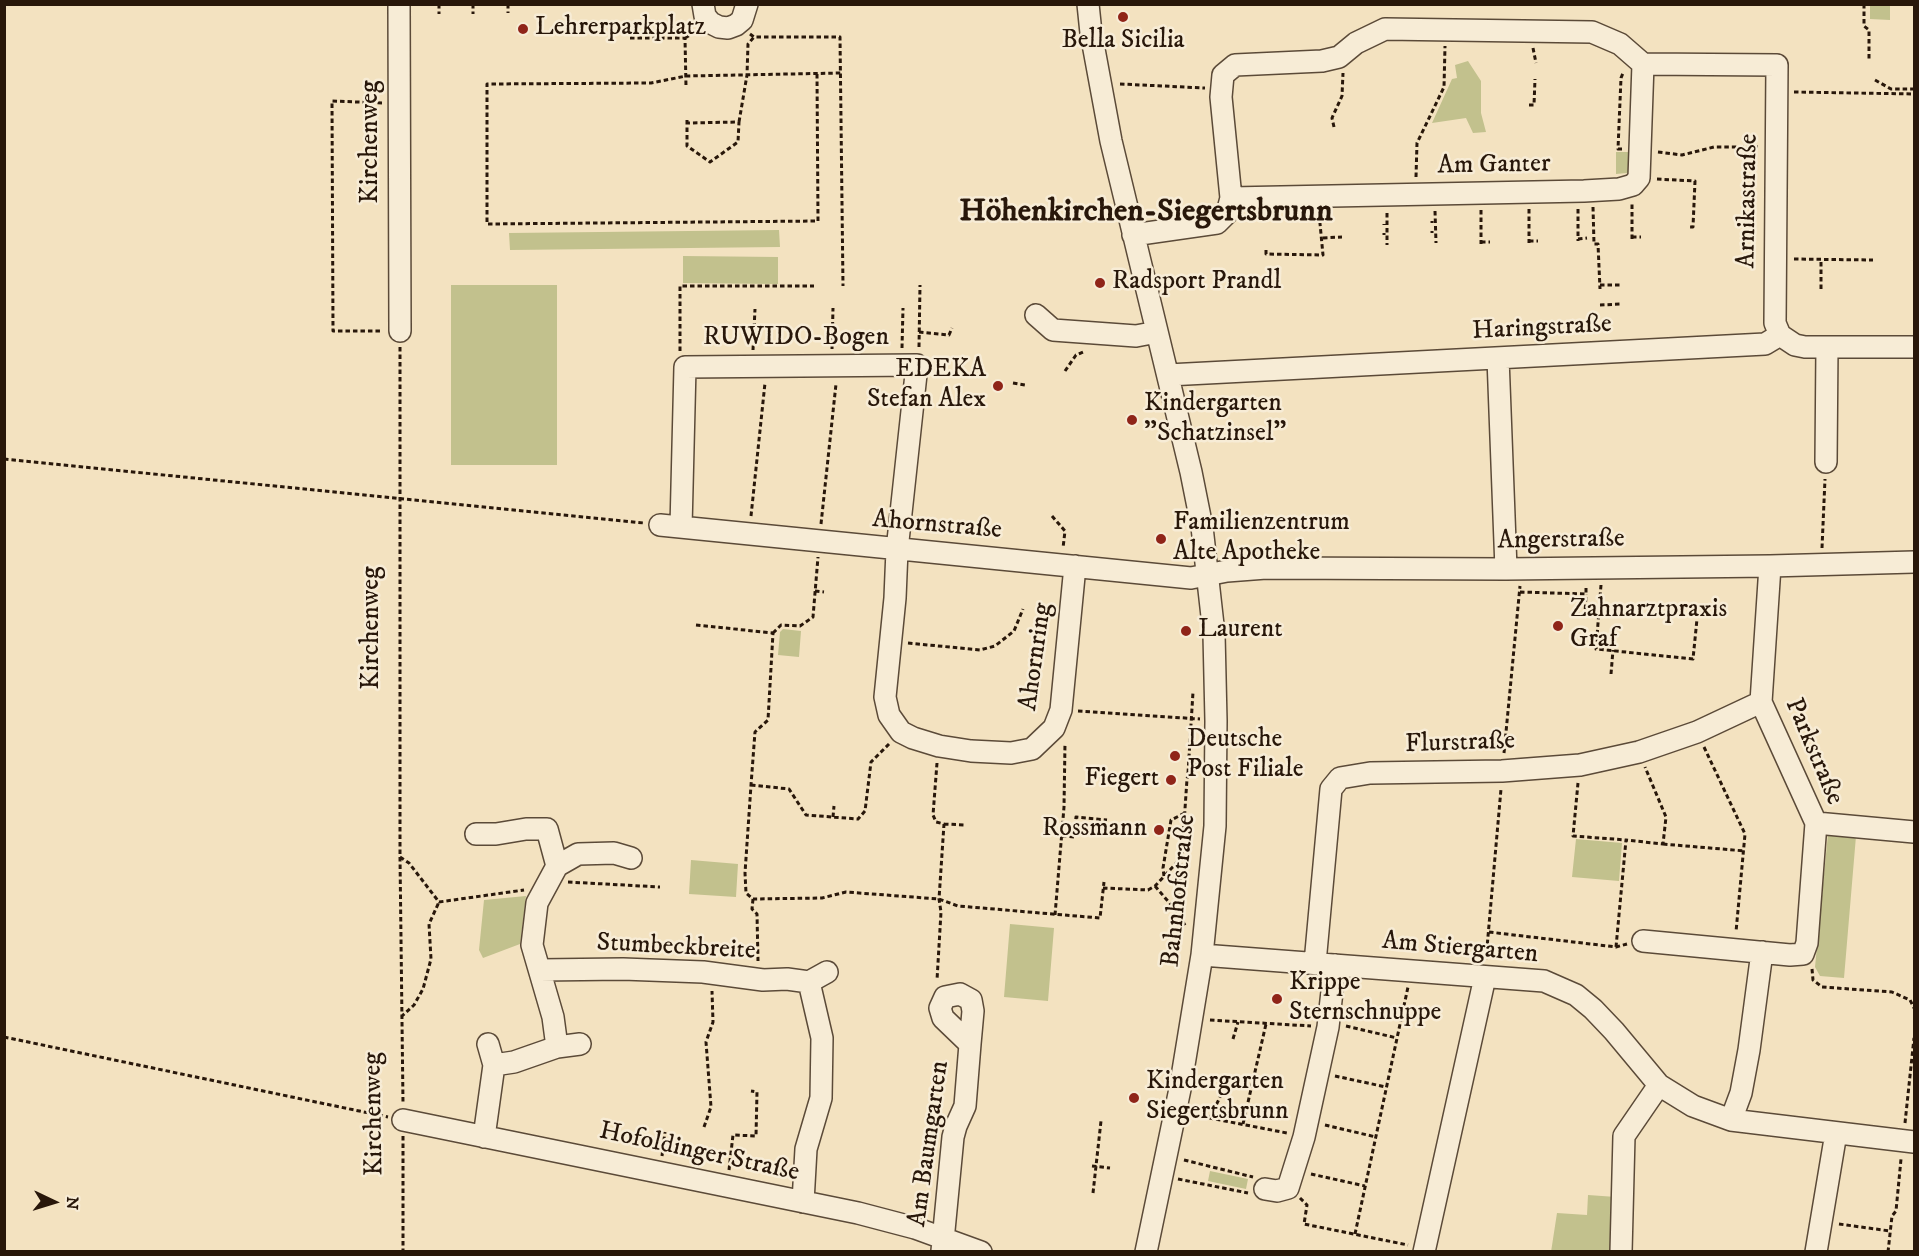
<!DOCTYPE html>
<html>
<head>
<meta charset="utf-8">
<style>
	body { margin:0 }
	#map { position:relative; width:1919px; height:1256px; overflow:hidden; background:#f3e2c0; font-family:"IM FELL DW Pica",serif }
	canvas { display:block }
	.frame { position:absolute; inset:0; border:6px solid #28170a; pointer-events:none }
	.north { position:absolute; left:24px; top:1172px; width:60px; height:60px; -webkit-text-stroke:4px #f7ecd6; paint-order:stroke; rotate:94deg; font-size:16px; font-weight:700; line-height:24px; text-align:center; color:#28170a }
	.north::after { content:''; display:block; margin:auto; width:21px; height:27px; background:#28170a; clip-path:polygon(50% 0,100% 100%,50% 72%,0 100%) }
</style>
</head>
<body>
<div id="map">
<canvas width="1919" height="1256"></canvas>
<div class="frame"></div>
<div class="north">N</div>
</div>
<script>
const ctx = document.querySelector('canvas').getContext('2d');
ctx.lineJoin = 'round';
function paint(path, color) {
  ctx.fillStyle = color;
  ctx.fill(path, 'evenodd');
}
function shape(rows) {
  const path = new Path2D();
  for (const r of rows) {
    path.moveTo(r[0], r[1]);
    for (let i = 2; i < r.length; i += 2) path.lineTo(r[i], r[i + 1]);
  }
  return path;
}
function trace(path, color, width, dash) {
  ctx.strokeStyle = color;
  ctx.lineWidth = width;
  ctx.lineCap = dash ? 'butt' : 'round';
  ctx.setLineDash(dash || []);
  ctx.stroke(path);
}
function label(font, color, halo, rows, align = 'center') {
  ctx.font = font + ' "IM FELL DW Pica",serif';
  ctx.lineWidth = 5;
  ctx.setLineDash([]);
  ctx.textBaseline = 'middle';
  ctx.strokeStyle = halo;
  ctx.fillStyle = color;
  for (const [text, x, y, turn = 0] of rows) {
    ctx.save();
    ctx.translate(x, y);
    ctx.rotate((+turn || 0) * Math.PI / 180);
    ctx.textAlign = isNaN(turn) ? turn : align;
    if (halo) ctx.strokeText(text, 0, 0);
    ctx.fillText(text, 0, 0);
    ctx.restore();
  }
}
const green = shape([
	[1870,5,1890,5,1890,20,1870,19],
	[1468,61,1481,81,1481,113,1486,132,1473,133,1466,118,1432,123,1452,79,1457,78,1455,65],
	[1616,152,1631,152,1630,169,1627,173,1616,174],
	[779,230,780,247,510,250,509,233],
	[683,256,778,257,778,284,683,283],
	[451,285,557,285,557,465,451,465],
	[783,629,801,631,799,657,778,655,780,632],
	[1828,834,1856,836,1844,978,1820,976,1815,967],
	[1576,839,1622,843,1619,881,1572,877],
	[691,860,738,864,736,897,689,894],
	[526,896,520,944,483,958,479,950,484,900],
	[1010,924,1054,928,1048,1001,1004,997],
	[1210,1171,1248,1179,1246,1189,1208,1181],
	[1588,1195,1616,1197,1613,1251,1551,1252,1557,1213,1587,1215]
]);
const path = shape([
	[439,4,439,14],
	[473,4,473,14],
	[508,4,508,13],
	[1864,4,1864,26,1869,30,1869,59],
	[750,34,754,37,840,37,843,286],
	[630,38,685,38,686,87],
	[685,38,697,31],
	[1533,48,1536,63],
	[817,74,818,221,487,224,487,84,651,83,686,76,841,73],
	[1875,80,1891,89,1914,89],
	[1120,84,1205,88],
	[1794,92,1914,94],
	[382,103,332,101,333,331,382,331],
	[1529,105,1534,105,1535,79],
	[687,120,687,146,710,162,738,142,739,122,687,123],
	[739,122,747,75,748,44,754,37],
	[1334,127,1332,118,1342,96,1343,73],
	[1622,149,1618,149,1621,78,1623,73],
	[1658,152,1682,155,1714,147,1758,147],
	[1416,177,1417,143,1444,87,1445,46],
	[1657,179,1695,181,1693,227,1689,227],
	[1593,207,1594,244,1598,244,1600,289],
	[1529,209,1529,243],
	[1578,209,1578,241],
	[1481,210,1481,244],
	[1435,211,1436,243],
	[1387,213,1387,245],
	[1432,223,1432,221],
	[1384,225,1384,224],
	[1432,233,1432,231],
	[1384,235,1384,233],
	[1632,237,1641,237],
	[1323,238,1342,237],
	[1578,239,1587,238],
	[1632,239,1632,202],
	[1529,241,1538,241],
	[1481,242,1490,242],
	[1266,250,1266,254,1323,255,1319,213],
	[1794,259,1873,260],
	[1600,285,1622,285],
	[1821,289,1821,259],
	[1600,305,1622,304],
	[919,332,949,335,952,328],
	[400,347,400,857,403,1103],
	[919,347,920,285],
	[902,348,903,308],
	[832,349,833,308],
	[753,350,755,309],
	[680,351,680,286,814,286],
	[1065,371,1076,355,1083,352],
	[1013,383,1025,385],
	[4,459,644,523],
	[751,516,765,383],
	[1052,516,1065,531,1063,548],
	[821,524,836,384],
	[1822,548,1825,479],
	[1601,585,1596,649,1693,659,1697,619],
	[815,591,824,592],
	[1520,592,1586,594,1586,587],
	[1576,614,1585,615,1586,594],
	[696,625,773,633,768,720,755,732,751,785,745,873,746,893,753,899,822,898,846,892,939,899,958,906,1100,918,1104,882],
	[773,633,781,625,800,626,813,617,818,557],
	[908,643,980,650,995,646,1014,631,1023,609],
	[1611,674,1613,650],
	[1078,711,1200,719],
	[1704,747,1745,834,1736,932],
	[1504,753,1520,586],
	[937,763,933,815,936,822,944,824,939,899,941,912,937,980],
	[1188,773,1193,692],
	[1578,783,1573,836,1626,840],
	[751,785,789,789,806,815,858,819,865,811,871,762,889,744],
	[833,817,834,806],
	[944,824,965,825],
	[1062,836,1074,837,1076,817,1107,820],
	[1663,844,1745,851],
	[400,857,409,863,439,902,524,890],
	[1164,876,1163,868,1171,820,1185,813],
	[568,882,660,887],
	[1155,886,1178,913,1186,927],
	[1103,888,1148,890,1155,886,1182,857],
	[753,899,752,909,757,914,758,961],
	[1178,913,1187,779,1188,775,1197,762],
	[1055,915,1064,807,1065,743],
	[1489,932,1616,947,1627,944],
	[1616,947,1626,840,1663,844,1666,817,1645,767],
	[1486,959,1501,789],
	[1812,969,1813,980,1822,987,1892,992,1910,1000,1914,1008],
	[401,1017,414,1005,423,989,431,959,429,924,439,902],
	[1210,1020,1311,1026],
	[1346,1026,1397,1038],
	[4,1037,388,1117],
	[1233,1039,1238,1022],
	[1335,1076,1386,1087],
	[1194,1115,1287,1133],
	[1210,1118,1221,1095],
	[1905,1123,1914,1038],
	[1243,1124,1266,1024],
	[1325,1125,1376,1137],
	[704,1127,711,1107,706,1042,713,1022,712,991],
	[403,1136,403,1252],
	[662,1156,665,1132],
	[1184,1160,1253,1177],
	[1092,1166,1110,1168],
	[729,1170,733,1135,756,1136,757,1092,751,1091],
	[1311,1174,1365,1186],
	[1178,1179,1248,1193],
	[1093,1193,1101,1121],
	[1300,1198,1307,1205,1304,1224,1408,1245],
	[1839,1224,1890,1231],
	[1355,1234,1408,987],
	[1888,1252,1892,1216,1896,1211,1901,1159]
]);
const minor = shape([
	[399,4,400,331],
	[703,4,705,16,711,23,719,27,728,28,736,25,742,20,747,4],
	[1088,4,1091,33,1111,141,1191,472,1202,527,1214,634,1216,721,1215,826,1202,955,1180,1089,1146,1252],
	[1231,198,1584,191,1619,189,1633,185,1639,178,1643,64],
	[1133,235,1217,223,1227,213,1231,198,1221,97,1223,75,1235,65,1322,61,1339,57,1356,43,1385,29,1592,32,1620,44,1643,64,1777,65,1775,323,1780,335],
	[1036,315,1053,330,1136,336,1157,332],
	[1780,335,1795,345,1805,347,1914,347],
	[1498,358,1506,569],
	[1168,375,1765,344,1780,335],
	[1826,462,1827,347],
	[660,525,1191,578,1227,571,1266,568,1506,569,1770,566,1914,562],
	[681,527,685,367,917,365,897,550,895,598,885,697,889,715,901,732,913,738,939,746,971,751,1011,753,1032,749,1054,728,1061,710,1075,566],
	[1816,823,1914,832],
	[476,834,496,834,526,829,547,829,557,866,537,903,532,945,553,1017,557,1047,514,1062,494,1065,484,1137],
	[557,866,578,854,614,853,631,858],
	[1643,941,1790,955,1803,954,1807,943,1816,823,1761,702,1770,566],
	[1202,955,1544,981,1576,995,1593,1009,1614,1031,1659,1085,1693,1106,1731,1120,1914,1142],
	[1315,963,1331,789,1340,778,1370,773,1502,771,1580,765,1639,752,1697,732,1761,702],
	[540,970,623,969,703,972,763,980,787,979,809,982,822,1038,821,1098,806,1149,803,1202],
	[809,982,827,972],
	[488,1044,494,1065],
	[557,1047,580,1044],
	[403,1120,858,1213,915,1228,981,1252],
	[1731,1120,1741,1093,1749,1050,1762,952],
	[1265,1189,1277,1191,1288,1188,1304,1137,1328,1027,1335,965],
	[942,1251,953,1137,956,1126,965,1106,970,1044,973,1011,971,1000,960,994,945,997,940,1008,943,1018,970,1044],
	[1424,1252,1485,977],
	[1621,1252,1624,1136,1659,1085],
	[1816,1252,1836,1133]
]);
const markers = [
	[1123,17,6,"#8f2418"],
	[523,29,6,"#8f2418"],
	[1100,283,6,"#8f2418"],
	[998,386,6,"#8f2418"],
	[1132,420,6,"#8f2418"],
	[1161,539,6,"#8f2418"],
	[1558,626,6,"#8f2418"],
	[1186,631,6,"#8f2418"],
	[1175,756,6,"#8f2418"],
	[1171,780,6,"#8f2418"],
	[1159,830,6,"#8f2418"],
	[1277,999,6,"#8f2418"],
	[1134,1098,6,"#8f2418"]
];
const poiNames = [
	["Lehrerparkplatz",535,29],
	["Bella Sicilia",1123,42,"center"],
	["Radsport Prandl",1112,283],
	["EDEKA",986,371,"right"],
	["Stefan Alex",986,401,"right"],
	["Kindergarten",1144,405],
	["\"Schatzinsel\"",1144,435],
	["Familienzentrum",1173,524],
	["Alte Apotheke",1173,554],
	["Zahnarztpraxis",1570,611],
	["Graf",1570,641],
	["Laurent",1198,631],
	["Deutsche",1187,741],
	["Post Filiale",1187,771],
	["Fiegert",1159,780,"right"],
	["Rossmann",1147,830,"right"],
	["Krippe",1289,984],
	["Sternschnuppe",1289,1014],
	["Kindergarten",1146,1083],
	["Siegertsbrunn",1146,1113]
];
const streetNames = [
	["Kirchenweg",372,142,-90],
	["Am Ganter",1494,166,-1],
	["Arnikastraße",1749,201,-89],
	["Haringstraße",1542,329,-3],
	["RUWIDO-Bogen",796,339],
	["Ahornstraße",937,526,5],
	["Angerstraße",1561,541,-1],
	["Kirchenweg",373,628,-90],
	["Ahornring",1037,657,-82],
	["Flurstraße",1460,744,-2],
	["Parkstraße",1813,752,67],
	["Bahnhofstraße",1180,891,-84],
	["Stumbeckbreite",676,948,3],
	["Am Stiergarten",1460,949,5],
	["Kirchenweg",375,1114,-91],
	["Am Baumgarten",930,1144,-82],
	["Hofoldinger Straße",699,1153,12]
];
const districtNames = [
	["Höhenkirchen-Siegertsbrunn",1146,213]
];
paint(green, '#c2c18d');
trace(minor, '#5b4a38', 24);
trace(path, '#28170a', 3, [4.5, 3]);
trace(minor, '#f7ecd6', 21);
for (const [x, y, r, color] of markers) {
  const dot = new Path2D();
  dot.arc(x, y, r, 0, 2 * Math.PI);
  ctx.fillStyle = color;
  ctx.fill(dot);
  trace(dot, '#f7ecd6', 2);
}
label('26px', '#28170a', '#f7ecd6', poiNames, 'left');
label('26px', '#28170a', '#f7ecd6', streetNames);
label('bold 32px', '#28170a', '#f7ecd6', districtNames);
</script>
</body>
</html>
